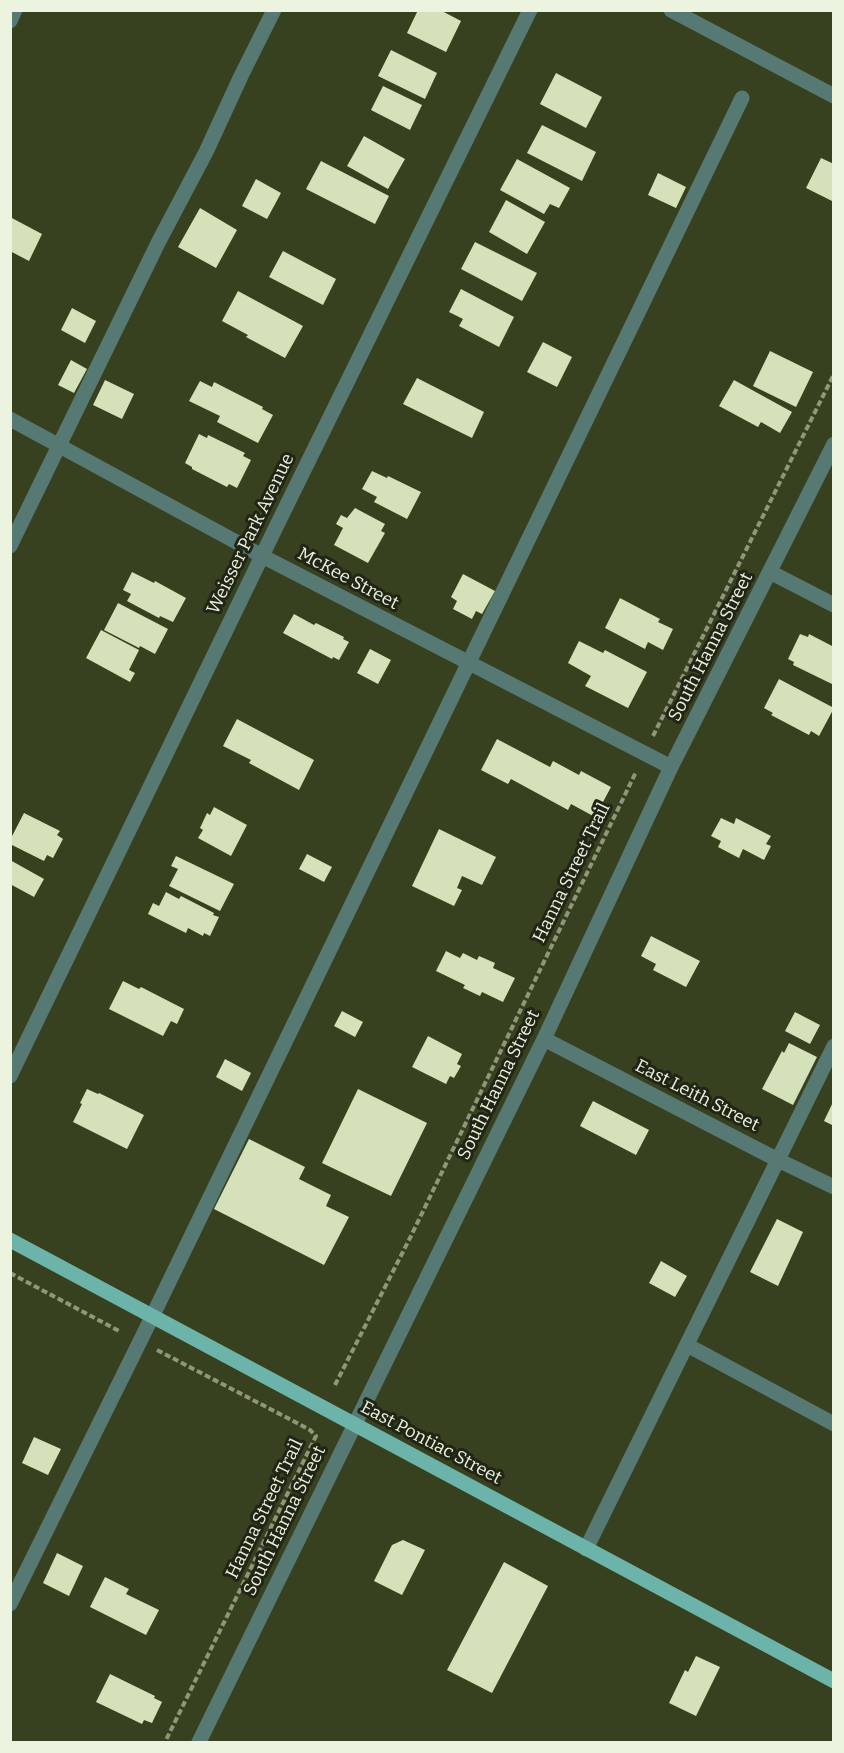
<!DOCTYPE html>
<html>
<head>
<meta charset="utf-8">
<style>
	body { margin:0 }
	#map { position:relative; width:844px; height:1753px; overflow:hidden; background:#37411f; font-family:Bitter,serif }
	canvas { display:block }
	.frame { position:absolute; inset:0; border:12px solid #ecf4df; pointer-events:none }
</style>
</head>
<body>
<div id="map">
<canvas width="844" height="1753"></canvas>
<div class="frame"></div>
</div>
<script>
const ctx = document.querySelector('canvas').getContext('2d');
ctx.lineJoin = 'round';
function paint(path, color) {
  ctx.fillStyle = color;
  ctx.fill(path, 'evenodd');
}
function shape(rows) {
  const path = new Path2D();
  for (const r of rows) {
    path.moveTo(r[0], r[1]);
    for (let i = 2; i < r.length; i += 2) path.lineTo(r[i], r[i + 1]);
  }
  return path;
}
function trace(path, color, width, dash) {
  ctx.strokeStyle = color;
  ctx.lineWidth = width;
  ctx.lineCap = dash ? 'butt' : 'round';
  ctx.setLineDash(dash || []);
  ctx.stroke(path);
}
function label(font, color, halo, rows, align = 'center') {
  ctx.font = font + ' Bitter,serif';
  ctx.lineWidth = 6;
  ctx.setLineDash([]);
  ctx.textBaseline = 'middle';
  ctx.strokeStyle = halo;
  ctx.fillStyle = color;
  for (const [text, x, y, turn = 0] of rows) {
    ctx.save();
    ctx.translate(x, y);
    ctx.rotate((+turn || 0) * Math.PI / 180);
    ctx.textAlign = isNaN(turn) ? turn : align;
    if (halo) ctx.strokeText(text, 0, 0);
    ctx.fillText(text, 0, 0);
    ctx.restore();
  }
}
const building = shape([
	[418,10,440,10,461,21,446,52,407,33],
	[391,50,437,73,425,99,378,76],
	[556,73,602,97,586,128,540,104],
	[383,86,422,105,410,130,371,110],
	[542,125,596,152,582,181,527,153],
	[364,136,405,159,388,189,347,166],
	[821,158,834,164,834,202,806,188],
	[517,159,570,188,559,208,550,204,544,214,500,190],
	[321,161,389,196,375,224,306,189],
	[658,173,686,187,676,208,648,195],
	[256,179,281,193,267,219,242,206],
	[506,200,545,222,527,254,489,232],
	[200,208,237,230,216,268,178,247],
	[10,217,42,234,29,261,10,251],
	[475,242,537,273,522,301,461,269],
	[283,251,336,279,323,305,269,277],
	[461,289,514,317,499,347,459,326,463,319,449,312],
	[238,291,303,326,285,358,246,337,248,335,222,321],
	[72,308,96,321,85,343,61,330],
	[543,342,572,357,557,387,527,372],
	[770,351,813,372,796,407,753,386],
	[71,360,87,369,74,393,58,385],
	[417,378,484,412,472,438,403,404],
	[105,380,134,394,122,419,93,405],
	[734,380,792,412,780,433,761,422,758,427,719,406],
	[200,381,212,387,214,382,263,407,262,409,273,415,258,443,217,422,220,416,189,401],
	[199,434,207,438,208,435,245,453,243,456,251,460,237,488,229,484,227,487,192,469,192,467,185,463],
	[372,471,387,478,388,476,421,492,407,519,374,502,377,497,362,489],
	[355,508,385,524,381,531,385,533,368,563,334,545,343,528,336,524,341,515,347,518],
	[132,572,154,583,155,581,186,598,173,622,160,616,159,618,127,601,131,594,123,590],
	[463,574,495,591,482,614,476,611,472,619,453,609,457,601,451,597],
	[620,598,660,619,658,622,673,629,663,650,648,642,645,649,605,628],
	[118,603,168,629,155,654,140,646,139,648,104,630],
	[294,614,314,625,316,623,344,637,343,639,349,642,339,660,333,657,332,659,283,633],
	[101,630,139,650,129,670,135,673,130,682,86,658],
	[800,634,808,637,809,634,834,647,834,685,793,665,794,662,788,659],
	[579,641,603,653,605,650,647,672,628,708,585,686,591,676,568,663],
	[370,649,391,660,378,684,357,673],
	[779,679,834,708,819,736,811,731,809,735,771,715,773,713,764,708],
	[237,719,314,760,299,790,249,763,251,760,223,746],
	[497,739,550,767,553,761,579,775,581,771,611,787,595,817,571,804,568,810,511,779,508,784,481,770],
	[214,807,247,825,231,856,198,838,203,830,200,828,207,813,210,815],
	[24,813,60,831,57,835,63,839,53,858,47,855,44,861,10,844,10,840],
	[721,818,734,824,736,818,771,836,766,844,771,846,764,860,743,849,739,858,718,847,721,841,711,836],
	[439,829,496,857,482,885,462,876,457,888,462,890,454,906,412,886],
	[307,854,332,867,324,882,299,869],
	[176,856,234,884,220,911,169,886,178,869,171,866],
	[10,860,44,879,34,897,10,884],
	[166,892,179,899,181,896,214,913,213,915,219,917,210,936,204,933,203,936,188,928,186,933,148,914,153,903,159,906],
	[651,936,700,961,686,987,653,970,656,964,641,956],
	[446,951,460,958,463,953,477,960,479,956,495,963,493,968,515,978,503,1002,482,992,480,996,463,988,465,985,436,971],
	[123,981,139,989,141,987,184,1009,177,1024,171,1021,163,1036,109,1009],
	[342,1011,363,1022,355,1037,334,1026],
	[795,1012,820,1025,810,1044,785,1031],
	[428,1036,462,1054,457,1064,461,1066,454,1078,450,1076,446,1084,412,1067],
	[789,1043,817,1057,793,1105,762,1089,782,1051,784,1053],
	[225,1059,251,1073,242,1091,216,1077],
	[87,1089,98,1094,99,1093,144,1115,127,1149,73,1122,82,1104,80,1103],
	[358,1089,427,1123,391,1196,322,1163],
	[834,1100,834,1126,824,1121],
	[593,1101,649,1130,636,1155,580,1126],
	[249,1139,305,1167,299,1179,331,1195,326,1206,349,1217,324,1265,214,1209],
	[777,1219,803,1232,778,1286,750,1272],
	[661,1261,687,1276,675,1297,649,1283],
	[34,1437,61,1449,48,1475,22,1463],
	[403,1540,425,1550,402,1595,374,1581,392,1545],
	[57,1553,83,1566,69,1596,43,1583],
	[504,1562,548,1586,492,1693,447,1670],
	[105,1577,129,1589,126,1594,159,1610,146,1635,90,1607],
	[696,1656,720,1667,696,1716,669,1703,685,1670,688,1672],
	[110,1674,155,1696,154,1698,162,1702,152,1723,144,1720,142,1724,96,1702]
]);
const path = shape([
	[653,736,834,374],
	[10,1273,121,1332],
	[157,1350,299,1424,310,1430,316,1436,165,1742],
	[335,1385,410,1238,636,772]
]);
const minor = shape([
	[671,10,834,96],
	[10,21,15,10],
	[10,419,262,556,671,767],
	[10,546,159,241,206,152,241,76,274,10],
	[770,572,834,605],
	[544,1039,778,1160,834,1187],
	[10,1076,277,525,530,10],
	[687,1345,834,1424],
	[586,1549,834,1046],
	[10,1604,153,1315,742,98],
	[199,1742,544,1039,671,767,834,444]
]);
const major = shape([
	[10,1240,834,1681]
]);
const streetNames = [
	["Weisser Park Avenue",251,534,-64],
	["McKee Street",348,579,28],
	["South Hanna Street",711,647,-63],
	["Hanna Street Trail",572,873,-64],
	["South Hanna Street",499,1085,-64],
	["East Leith Street",697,1096,27],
	["East Pontiac Street",431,1443,28],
	["Hanna Street Trail",265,1509,-64],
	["South Hanna Street",285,1521,-64]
];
paint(building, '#d4e1b9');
trace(path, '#8e977b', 4, [6, 3]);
trace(minor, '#577973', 15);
trace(major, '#6cb4a9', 15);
label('18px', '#ecf4df', '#202516', streetNames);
</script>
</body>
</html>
